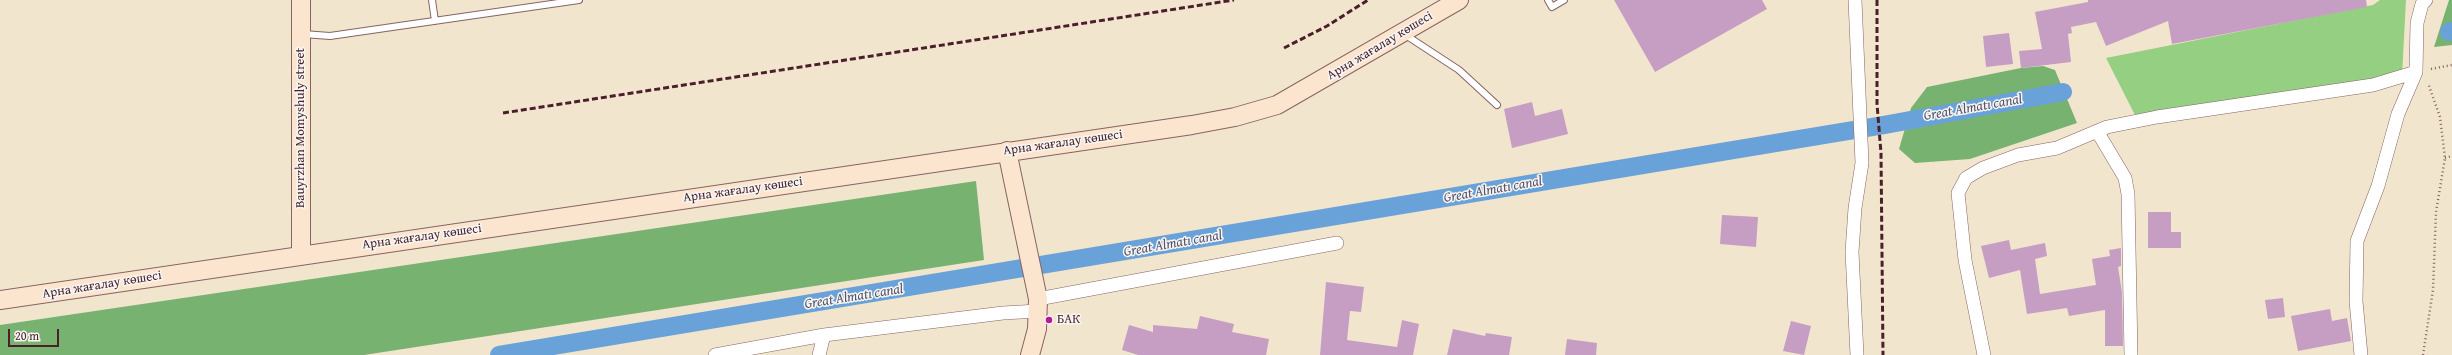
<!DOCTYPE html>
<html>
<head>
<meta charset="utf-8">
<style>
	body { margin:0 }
	#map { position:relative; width:2452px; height:355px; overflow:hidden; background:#f2e5ce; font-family:"Gentium Book Plus",serif }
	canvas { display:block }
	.scale { position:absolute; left:8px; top:329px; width:51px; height:18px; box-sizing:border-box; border:2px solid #4a1f2b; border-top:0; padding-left:5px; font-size:12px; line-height:14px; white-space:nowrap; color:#4a1f2b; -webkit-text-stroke:3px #f6f6f2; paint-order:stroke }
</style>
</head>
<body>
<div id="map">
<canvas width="2452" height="355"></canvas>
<div class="scale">20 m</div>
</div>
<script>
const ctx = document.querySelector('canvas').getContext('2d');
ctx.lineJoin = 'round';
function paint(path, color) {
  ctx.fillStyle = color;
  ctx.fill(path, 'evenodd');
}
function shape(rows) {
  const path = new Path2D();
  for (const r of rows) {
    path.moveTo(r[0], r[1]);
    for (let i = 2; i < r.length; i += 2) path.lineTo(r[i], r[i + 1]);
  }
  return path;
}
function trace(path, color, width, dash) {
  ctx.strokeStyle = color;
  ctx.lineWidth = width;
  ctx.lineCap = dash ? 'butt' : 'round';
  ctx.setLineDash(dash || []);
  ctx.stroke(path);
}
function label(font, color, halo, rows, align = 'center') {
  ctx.font = font + ' "Gentium Book Plus",serif';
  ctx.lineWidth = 3;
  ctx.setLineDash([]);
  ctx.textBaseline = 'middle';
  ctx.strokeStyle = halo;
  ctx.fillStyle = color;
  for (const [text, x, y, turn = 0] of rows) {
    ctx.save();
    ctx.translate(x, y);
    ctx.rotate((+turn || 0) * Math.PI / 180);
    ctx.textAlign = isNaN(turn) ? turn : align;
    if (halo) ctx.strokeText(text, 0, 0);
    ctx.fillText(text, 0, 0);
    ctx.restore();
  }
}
const green = shape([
	[2380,0,2406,0,2402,76,2138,121,2106,58,2373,5]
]);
const forest = shape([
	[2449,0,2452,0,2452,45,2434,47],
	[2043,66,2055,70,2077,123,1970,159,1915,163,1899,149,1911,108,1927,87,2021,68],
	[976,181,984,260,364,355,0,355,0,325]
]);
const canal = shape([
	[2449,32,2452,31],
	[499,355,1884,125,2063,92]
]);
const building = shape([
	[1614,0,1762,0,1767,9,1655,72],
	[2088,0,2366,0,2367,7,2172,44,2168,21,2106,46,2096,22,2071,27,2072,33,2068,34,2071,62,2021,68,2019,51,2042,49,2035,12,2088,2],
	[2009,33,2013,64,1986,67,1983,36],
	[1532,102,1535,116,1562,109,1568,134,1512,148,1504,109],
	[2148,212,2171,212,2171,232,2181,232,2181,248,2148,248],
	[1722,215,1758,217,1756,247,1720,244],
	[2009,240,2011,250,2045,243,2047,256,2035,259,2040,294,2096,285,2092,259,2110,256,2109,250,2121,248,2121,266,2118,267,2122,292,2123,346,2105,346,2105,310,2069,316,2067,308,2027,314,2020,270,1989,278,1981,246],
	[1326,282,1364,287,1361,312,1350,311,1347,340,1397,347,1402,320,1419,324,1413,355,1320,355],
	[2283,298,2285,317,2268,319,2265,300],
	[2330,309,2332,321,2347,318,2351,341,2298,351,2291,316],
	[1200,316,1234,324,1232,332,1269,339,1266,355,1138,355,1122,350,1129,325,1153,332,1153,325,1197,329],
	[1791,321,1811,326,1804,355,1783,351],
	[1453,329,1485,336,1486,333,1512,337,1509,355,1447,355],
	[1567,339,1597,343,1596,355,1565,355]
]);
const path = shape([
	[2431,69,2452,65],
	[2445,158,2452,156],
	[2423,355,2433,290,2436,212,2445,158,2440,117,2428,83]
]);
const lane = shape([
	[432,0,435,21],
	[1548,0,1552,7,1564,0],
	[303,34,330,36,579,0],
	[1404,34,1459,70,1497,105]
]);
const street = shape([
	[1855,0,1862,163,1855,208,1852,252,1857,355],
	[2097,131,2125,178,2128,194,2131,355],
	[1038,299,1337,243],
	[715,355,824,335,1003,313,1038,311],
	[819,355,824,335],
	[1984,355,1965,260,1958,193,1966,178,1983,168,2018,155,2057,148,2107,127,2157,117,2373,85,2416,72],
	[2361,355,2356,301,2357,241,2378,186,2398,114,2416,72,2417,23,2422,4,2426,0]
]);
const secondary = shape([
	[1007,151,1038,299,1037,329,1030,355],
	[301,255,301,0],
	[0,300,1192,125,1235,117,1277,105,1459,0]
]);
const rail = shape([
	[1877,0,1877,104,1881,153,1883,355],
	[1284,48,1327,26,1368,0],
	[503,113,1234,0]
]);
const markers = [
	[1049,320,4,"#b5179e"]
];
const streetNames = [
	["Арна жағалау көшесі",1380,46,-31],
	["Bauyrzhan Momyshuly street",301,128,-90],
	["Арна жағалау көшесі",1063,143,-8],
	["Арна жағалау көшесі",743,190,-8],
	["Арна жағалау көшесі",422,237,-8],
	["Арна жағалау көшесі",102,285,-9]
];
const poiNames = [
	["БАК",1057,320]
];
const waterNames = [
	["Great Almatı canal",1973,108,-10],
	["Great Almatı canal",1493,190,-10],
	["Great Almatı canal",1173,244,-10],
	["Great Almatı canal",854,297,-9]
];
paint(green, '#95cf82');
paint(forest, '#78b270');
trace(canal, '#69a2d8', 18);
paint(building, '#c69ec3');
trace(lane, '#856464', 8);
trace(street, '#856464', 14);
trace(secondary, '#856464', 20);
trace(path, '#856464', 2.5, [1, 3]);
trace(lane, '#fff', 6);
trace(street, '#fff', 13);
trace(secondary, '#fce5cf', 18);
trace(rail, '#4a1f2b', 3, [6, 3]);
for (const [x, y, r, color] of markers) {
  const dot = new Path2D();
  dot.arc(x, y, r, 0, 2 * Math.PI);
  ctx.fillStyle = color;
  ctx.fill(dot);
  trace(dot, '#f6f6f2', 1.5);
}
label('13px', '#4a1f2b', '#f6f6f2', streetNames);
label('13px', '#4a1f2b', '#f6f6f2', poiNames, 'left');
label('italic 14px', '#565370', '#f6f6f2', waterNames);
</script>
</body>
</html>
